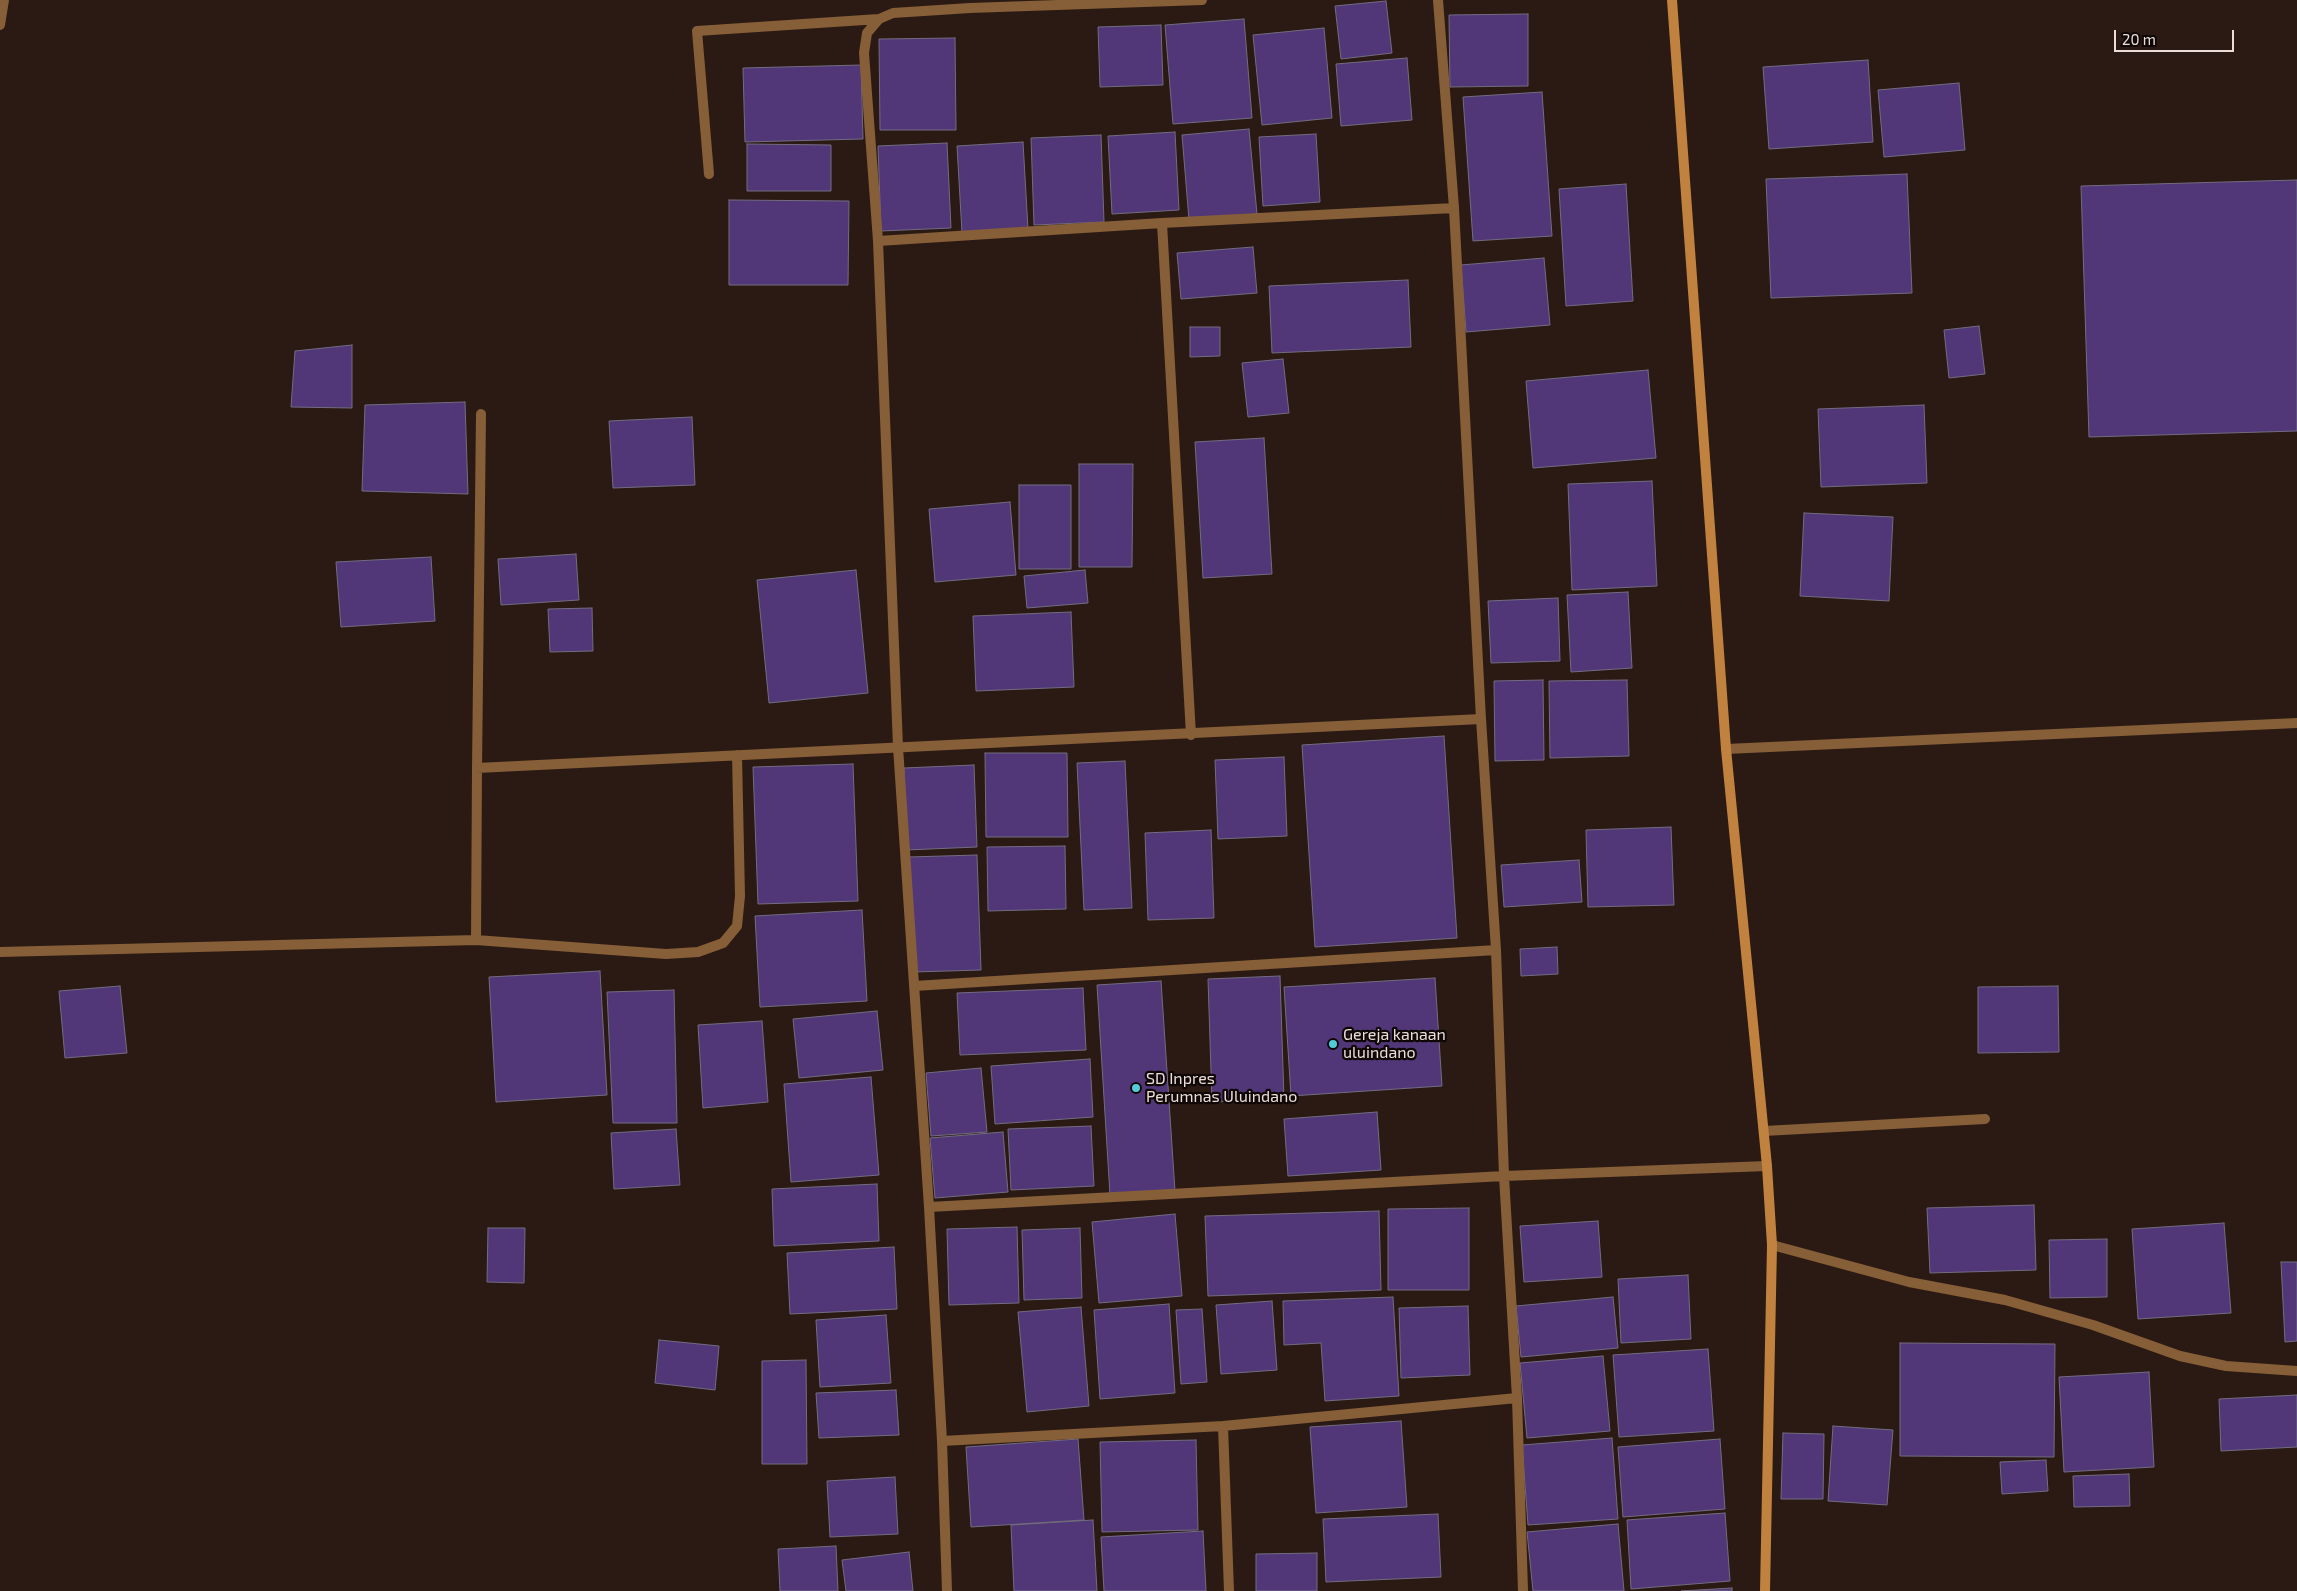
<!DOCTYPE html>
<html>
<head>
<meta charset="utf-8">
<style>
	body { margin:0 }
	#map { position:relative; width:2297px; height:1591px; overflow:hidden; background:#2b1a13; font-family:"Exo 2",sans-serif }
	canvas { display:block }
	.scale { position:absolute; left:2114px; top:30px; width:120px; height:22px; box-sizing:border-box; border:2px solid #ebdeda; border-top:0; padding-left:6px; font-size:15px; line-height:18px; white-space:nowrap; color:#ebdeda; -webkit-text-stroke:4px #0e0705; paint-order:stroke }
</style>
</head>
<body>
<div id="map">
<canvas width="2297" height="1591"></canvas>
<div class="scale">20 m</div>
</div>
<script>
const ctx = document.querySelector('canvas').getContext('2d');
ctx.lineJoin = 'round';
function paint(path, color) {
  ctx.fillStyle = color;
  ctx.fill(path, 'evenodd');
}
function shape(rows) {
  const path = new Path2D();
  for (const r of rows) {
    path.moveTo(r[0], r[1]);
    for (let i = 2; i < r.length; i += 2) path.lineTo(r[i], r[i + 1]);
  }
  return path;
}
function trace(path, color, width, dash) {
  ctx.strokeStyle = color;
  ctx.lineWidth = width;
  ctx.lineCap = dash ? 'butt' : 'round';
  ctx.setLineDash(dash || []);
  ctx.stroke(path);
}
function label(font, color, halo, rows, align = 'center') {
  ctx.font = font + ' "Exo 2",sans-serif';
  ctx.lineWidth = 4.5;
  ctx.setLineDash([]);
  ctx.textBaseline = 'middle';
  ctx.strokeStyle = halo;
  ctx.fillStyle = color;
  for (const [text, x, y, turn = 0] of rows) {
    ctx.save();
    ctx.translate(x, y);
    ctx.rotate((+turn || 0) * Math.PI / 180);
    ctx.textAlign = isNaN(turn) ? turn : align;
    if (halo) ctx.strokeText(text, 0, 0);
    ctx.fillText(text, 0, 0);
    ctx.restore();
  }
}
const building = shape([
	[1386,1,1392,53,1341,59,1335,6,1386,1],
	[1528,14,1528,86,1450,87,1449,15,1528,14],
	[1244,19,1252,118,1173,124,1165,25,1244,19],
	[1161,25,1163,85,1100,87,1098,27,1161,25],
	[1324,28,1332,118,1262,125,1253,35,1324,28],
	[955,38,956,130,880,130,879,39,955,38],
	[1407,58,1412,120,1341,126,1336,64,1407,58],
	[1868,60,1873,142,1769,149,1763,67,1868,60],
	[861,65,863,139,745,142,743,68,861,65],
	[1959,83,1965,150,1884,157,1878,90,1959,83],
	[1542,92,1552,236,1473,241,1463,97,1542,92],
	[1249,129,1257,214,1189,220,1182,135,1249,129],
	[1175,132,1179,210,1112,214,1108,136,1175,132],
	[1316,134,1320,202,1263,206,1259,137,1316,134],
	[1101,135,1104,222,1034,225,1031,138,1101,135],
	[1023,142,1028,229,962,233,957,146,1023,142],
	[947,143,951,228,881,231,878,146,947,143],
	[747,144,831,145,831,191,747,191,747,144],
	[1907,174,1912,293,1771,298,1766,179,1907,174],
	[2297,180,2297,431,2089,437,2081,186,2297,180],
	[1626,184,1633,301,1566,306,1559,189,1626,184],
	[729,200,849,201,848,285,729,285,729,200],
	[1253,247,1257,293,1181,299,1177,253,1253,247],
	[1544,258,1550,325,1466,332,1461,265,1544,258],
	[1408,280,1411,347,1272,353,1269,286,1408,280],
	[1979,326,1985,374,1949,378,1944,330,1979,326],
	[1190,327,1220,327,1220,356,1190,357,1190,327],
	[352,345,352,408,291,407,295,351,352,345],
	[1283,359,1289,413,1248,417,1242,363,1283,359],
	[1648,370,1656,458,1533,468,1526,381,1648,370],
	[465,402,468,494,362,491,365,405,465,402],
	[1924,405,1927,483,1821,487,1818,409,1924,405],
	[692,417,695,485,613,488,609,421,692,417],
	[1264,438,1272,574,1203,578,1195,442,1264,438],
	[1079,464,1133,464,1132,567,1079,567,1079,464],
	[1652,481,1657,586,1572,590,1568,484,1652,481],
	[1019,485,1071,485,1071,569,1019,569,1019,485],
	[1010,502,1016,575,935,582,929,509,1010,502],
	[1804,513,1893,517,1889,601,1800,596,1804,513],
	[576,554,579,600,501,605,498,559,576,554],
	[431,557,435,621,341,627,336,562,431,557],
	[856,570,868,693,769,703,757,580,856,570],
	[1085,570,1088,603,1027,608,1024,576,1085,570],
	[1628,592,1632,668,1571,672,1567,595,1628,592],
	[1558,598,1560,661,1491,663,1488,601,1558,598],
	[592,608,593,651,550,652,548,609,592,608],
	[1071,612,1074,687,976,691,973,616,1071,612],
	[1543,680,1544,760,1495,761,1494,681,1543,680],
	[1627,680,1629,756,1550,758,1549,681,1627,680],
	[1444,736,1457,938,1315,947,1302,745,1444,736],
	[985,753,1067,753,1068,837,986,837,985,753],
	[1284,757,1287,836,1218,839,1215,760,1284,757],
	[1125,761,1132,908,1084,910,1077,763,1125,761],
	[853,764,858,901,758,904,753,767,853,764],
	[974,765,977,847,906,850,904,768,974,765],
	[1671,827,1674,905,1588,907,1586,830,1671,827],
	[1211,830,1214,918,1148,920,1145,833,1211,830],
	[1065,846,1066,909,988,911,987,847,1065,846],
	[977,855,981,970,913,972,909,857,977,855],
	[1579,860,1582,902,1504,907,1501,865,1579,860],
	[862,910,867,1001,760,1007,755,916,862,910],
	[1557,947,1558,974,1521,976,1520,949,1557,947],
	[600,971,607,1095,496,1102,489,977,600,971],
	[1280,976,1284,1099,1212,1102,1208,979,1280,976],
	[1435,978,1442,1086,1291,1096,1284,987,1435,978],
	[1161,981,1175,1191,1110,1195,1097,985,1161,981],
	[120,986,127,1053,65,1058,59,991,120,986],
	[2058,986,2059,1052,1978,1053,1978,987,2058,986],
	[1083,988,1086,1050,960,1055,957,993,1083,988],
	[674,990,677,1123,613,1123,607,992,674,990],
	[877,1011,883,1070,799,1078,793,1019,877,1011],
	[762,1021,768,1102,703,1108,698,1025,762,1021],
	[1090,1059,1093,1117,995,1124,991,1066,1090,1059],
	[981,1068,987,1132,931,1136,926,1073,981,1068],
	[871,1077,879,1175,791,1182,784,1084,871,1077],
	[1377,1112,1381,1170,1288,1176,1284,1119,1377,1112],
	[1091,1126,1094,1186,1011,1190,1008,1129,1091,1126],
	[676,1129,680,1185,614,1189,611,1133,676,1129],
	[1003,1132,1008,1192,935,1198,930,1138,1003,1132],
	[877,1184,879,1241,774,1246,772,1189,877,1184],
	[2034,1205,2036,1270,1930,1273,1927,1208,2034,1205],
	[1469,1208,1469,1290,1388,1290,1388,1209,1469,1208],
	[1379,1211,1381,1290,1208,1296,1205,1216,1379,1211],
	[1175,1214,1182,1296,1099,1303,1092,1222,1175,1214],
	[1598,1221,1602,1277,1524,1282,1520,1226,1598,1221],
	[2224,1223,2231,1313,2138,1319,2132,1229,2224,1223],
	[1017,1227,1019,1303,949,1305,947,1229,1017,1227],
	[488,1228,525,1228,524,1283,487,1282,488,1228],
	[1080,1228,1082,1298,1024,1300,1022,1230,1080,1228],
	[2107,1239,2107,1297,2050,1298,2049,1240,2107,1239],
	[894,1247,897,1309,790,1314,787,1253,894,1247],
	[2281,1262,2297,1262,2297,1341,2285,1342,2281,1262],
	[1688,1275,1691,1339,1621,1343,1618,1279,1688,1275],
	[1393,1297,1399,1396,1325,1401,1321,1343,1284,1345,1283,1301,1393,1297],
	[1613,1297,1618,1348,1521,1357,1516,1306,1613,1297],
	[1272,1301,1277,1370,1221,1374,1216,1305,1272,1301],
	[1169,1304,1175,1393,1100,1399,1094,1310,1169,1304],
	[1468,1306,1470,1375,1401,1378,1399,1308,1468,1306],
	[1081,1307,1089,1406,1027,1412,1018,1312,1081,1307],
	[1202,1309,1207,1382,1181,1384,1176,1310,1202,1309],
	[886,1315,891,1383,820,1387,816,1320,886,1315],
	[659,1340,719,1346,715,1390,655,1383,659,1340],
	[1900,1343,2055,1344,2054,1457,1900,1456,1900,1343],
	[1708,1349,1714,1431,1619,1437,1613,1355,1708,1349],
	[1603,1356,1610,1431,1527,1438,1520,1363,1603,1356],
	[806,1360,807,1464,762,1464,762,1361,806,1360],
	[2149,1372,2154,1467,2064,1472,2059,1377,2149,1372],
	[896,1390,899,1435,819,1438,816,1393,896,1390],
	[2297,1395,2297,1447,2221,1451,2219,1399,2297,1395],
	[1401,1421,1407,1507,1316,1513,1310,1427,1401,1421],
	[1833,1426,1893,1430,1887,1505,1828,1501,1833,1426],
	[1783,1433,1824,1434,1823,1499,1781,1499,1783,1433],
	[1612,1438,1618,1519,1528,1525,1522,1445,1612,1438],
	[1078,1439,1084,1520,971,1527,966,1447,1078,1439],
	[1720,1439,1725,1509,1623,1517,1618,1447,1720,1439],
	[1196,1440,1198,1530,1102,1532,1100,1442,1196,1440],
	[2046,1460,2048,1491,2002,1494,2000,1462,2046,1460],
	[2129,1474,2130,1506,2074,1507,2073,1476,2129,1474],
	[895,1477,898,1534,830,1537,827,1481,895,1477],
	[1725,1513,1730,1581,1631,1589,1627,1520,1725,1513],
	[1438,1514,1441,1577,1326,1582,1323,1519,1438,1514],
	[1093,1520,1097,1591,1014,1591,1011,1525,1093,1520],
	[1618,1524,1624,1591,1533,1591,1527,1532,1618,1524],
	[1203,1531,1206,1591,1104,1591,1101,1537,1203,1531],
	[836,1546,838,1591,780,1591,778,1549,836,1546],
	[909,1552,913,1591,846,1591,842,1560,909,1552],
	[1317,1553,1317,1591,1256,1591,1256,1554,1317,1553],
	[1732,1588,1732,1591,1681,1591,1732,1588]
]);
const lane = shape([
	[1764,1131,1985,1119]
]);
const street = shape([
	[1438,0,1454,208,1481,719,1496,950,1504,1176,1517,1398,1523,1591],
	[0,25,4,0],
	[709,174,697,31,879,19],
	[1162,223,1191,735],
	[878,241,1162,223,1454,208],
	[1726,749,2297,723],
	[477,768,481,414],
	[476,940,666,954,698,952,723,943,737,926,740,896,737,755],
	[0,952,476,940,477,768,1481,719],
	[914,986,1496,950],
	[929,1207,1504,1176,1767,1166],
	[1772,1245,1909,1282,2005,1300,2093,1325,2180,1356,2226,1366,2297,1371],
	[1223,1426,1229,1591],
	[942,1441,1223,1426,1517,1398],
	[947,1591,942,1441,929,1207,898,747,878,241,864,53,867,33,879,19,893,13,970,8,1202,0]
]);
const secondary = shape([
	[1672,0,1726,749,1767,1166,1772,1245,1765,1591]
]);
const markers = [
	[1333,1044,5,"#52cbd9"],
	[1136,1088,5,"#52cbd9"]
];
const poiNames = [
	["Gereja kanaan",1343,1035],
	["uluindano",1343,1053],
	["SD Inpres",1146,1079],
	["Perumnas Uluindano",1146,1097]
];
paint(building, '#513778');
trace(building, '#736c80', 1);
trace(lane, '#865e37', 10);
trace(street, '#865e37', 10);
trace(secondary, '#c2823f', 10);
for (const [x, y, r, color] of markers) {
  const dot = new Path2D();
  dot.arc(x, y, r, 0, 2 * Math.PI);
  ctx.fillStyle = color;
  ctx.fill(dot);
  trace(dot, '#0e0705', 2);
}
label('16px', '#ebdeda', '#0e0705', poiNames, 'left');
</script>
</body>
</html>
